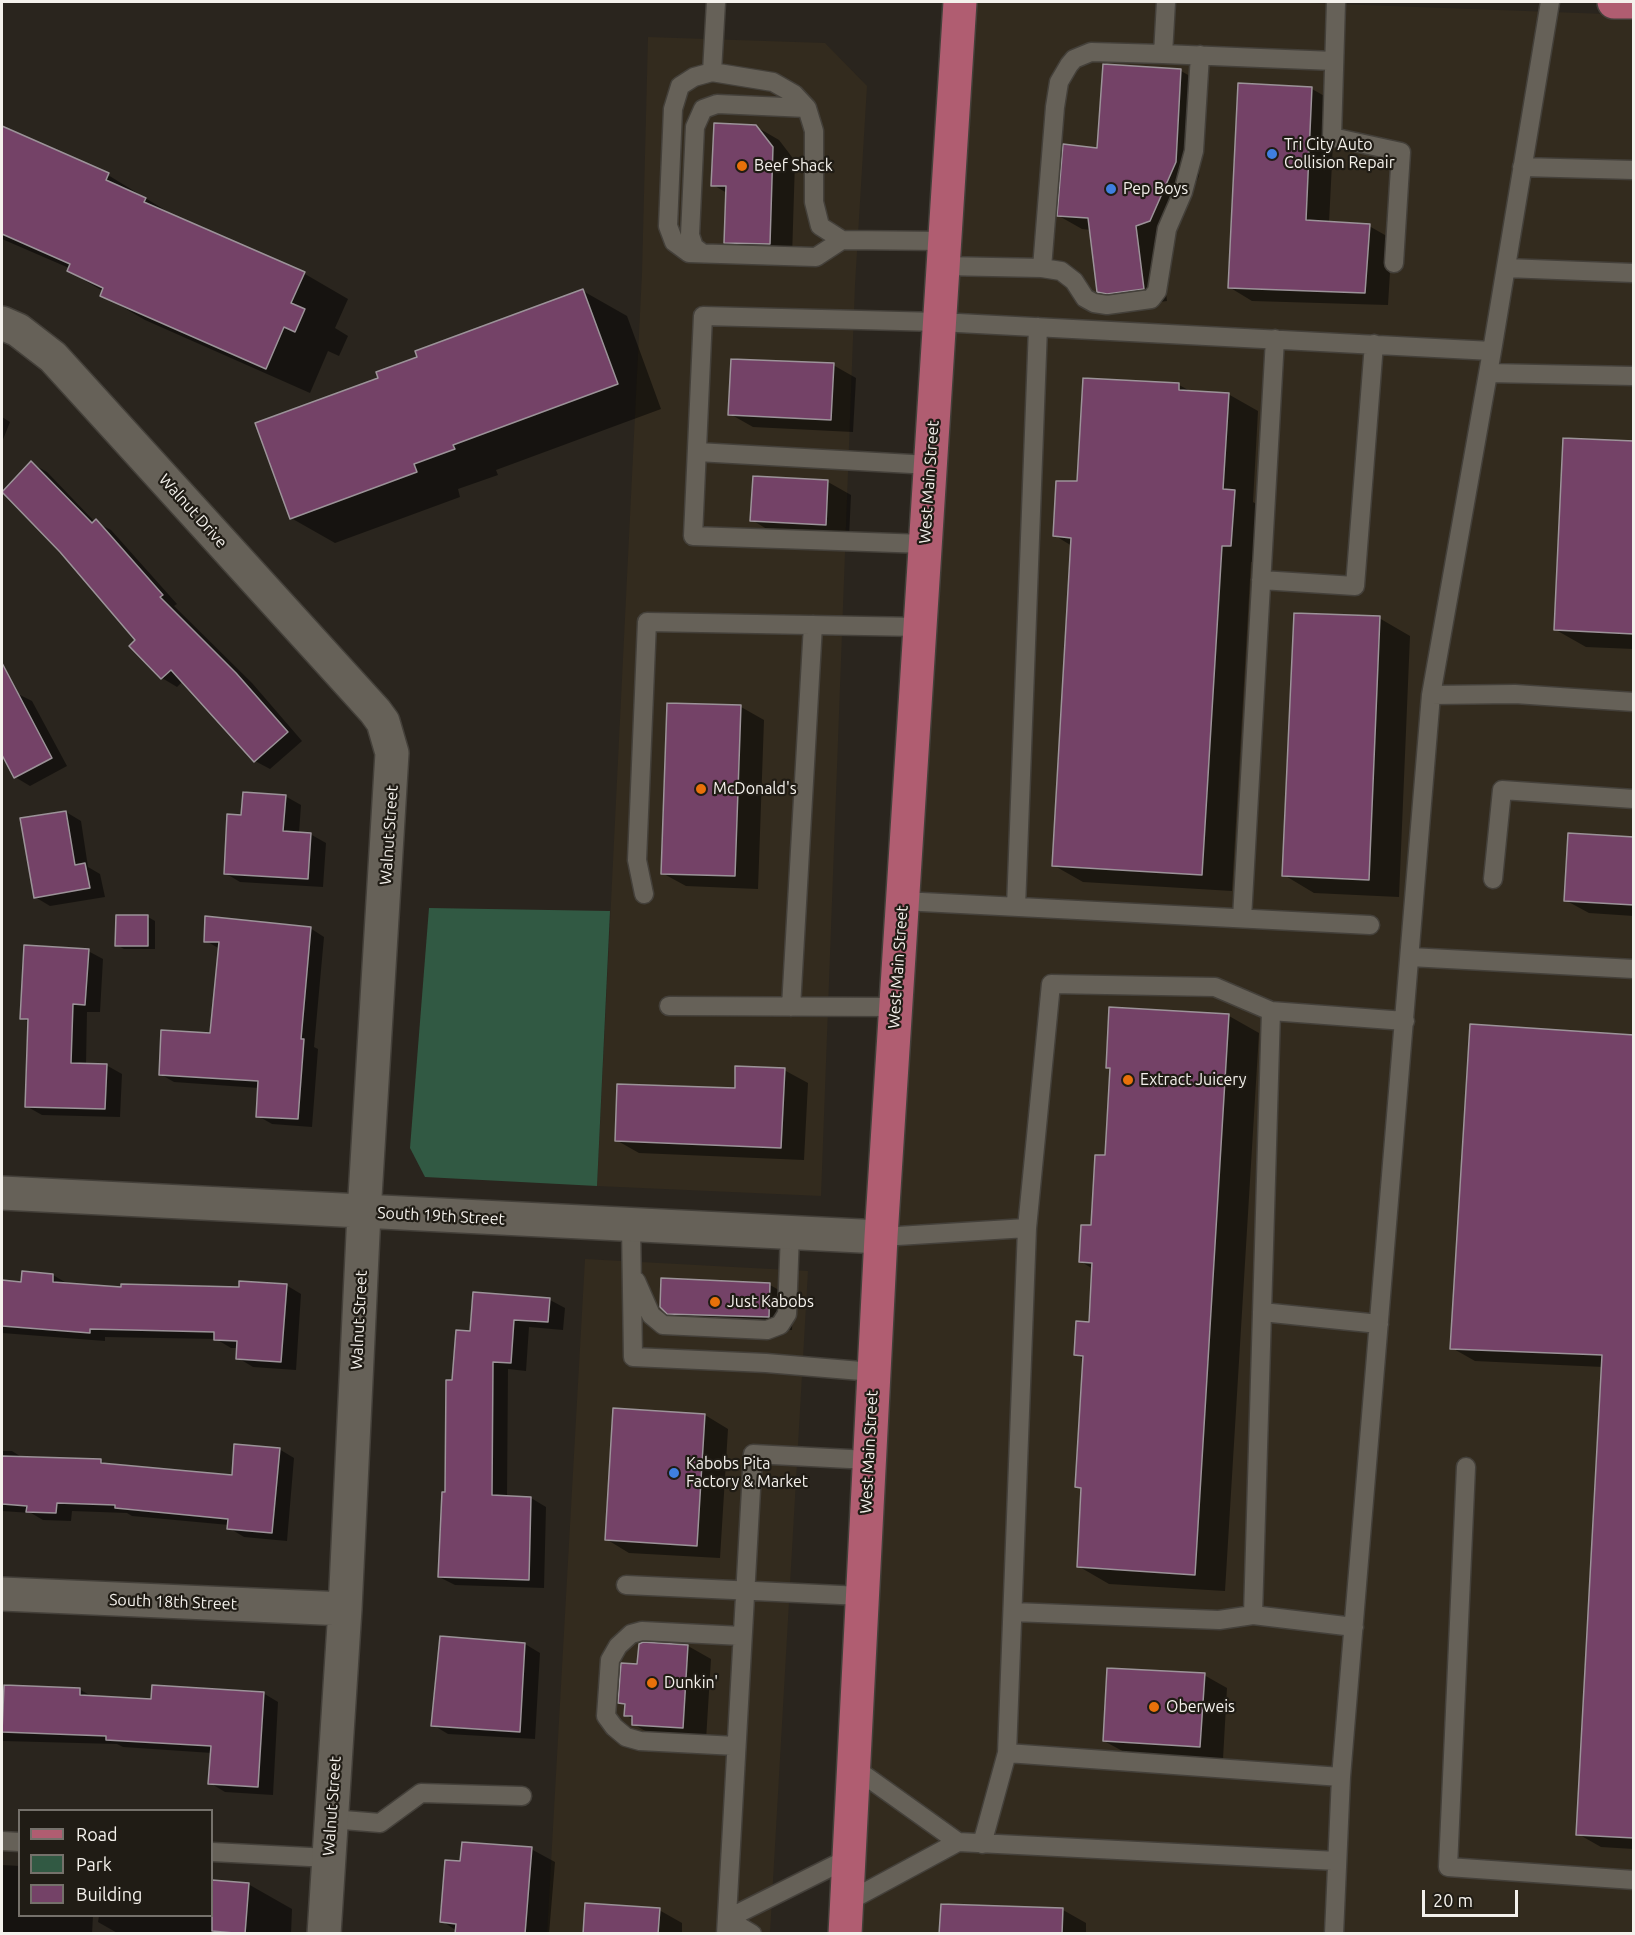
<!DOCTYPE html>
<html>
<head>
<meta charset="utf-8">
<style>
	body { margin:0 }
	#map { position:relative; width:1635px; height:1935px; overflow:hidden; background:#2a251e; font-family:Ubuntu,sans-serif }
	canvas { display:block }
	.frame { position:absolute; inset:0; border:3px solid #f4f1ec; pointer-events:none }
	.legend { position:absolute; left:18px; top:1809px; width:195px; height:108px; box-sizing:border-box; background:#201c15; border:2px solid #75716b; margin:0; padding:8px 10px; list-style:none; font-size:18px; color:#f4f1ec }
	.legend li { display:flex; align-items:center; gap:12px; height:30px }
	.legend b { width:30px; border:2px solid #75716b }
	.scale { position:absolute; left:1422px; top:1890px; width:96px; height:27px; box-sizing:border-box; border:3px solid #f4f1ec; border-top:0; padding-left:8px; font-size:18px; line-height:21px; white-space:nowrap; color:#f4f1ec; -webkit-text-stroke:4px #201c15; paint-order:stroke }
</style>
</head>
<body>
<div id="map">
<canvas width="1635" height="1935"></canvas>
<div class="frame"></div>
<ul class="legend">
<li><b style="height:8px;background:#b05d71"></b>Road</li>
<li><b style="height:16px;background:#315943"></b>Park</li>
<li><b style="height:16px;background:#744267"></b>Building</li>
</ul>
<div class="scale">20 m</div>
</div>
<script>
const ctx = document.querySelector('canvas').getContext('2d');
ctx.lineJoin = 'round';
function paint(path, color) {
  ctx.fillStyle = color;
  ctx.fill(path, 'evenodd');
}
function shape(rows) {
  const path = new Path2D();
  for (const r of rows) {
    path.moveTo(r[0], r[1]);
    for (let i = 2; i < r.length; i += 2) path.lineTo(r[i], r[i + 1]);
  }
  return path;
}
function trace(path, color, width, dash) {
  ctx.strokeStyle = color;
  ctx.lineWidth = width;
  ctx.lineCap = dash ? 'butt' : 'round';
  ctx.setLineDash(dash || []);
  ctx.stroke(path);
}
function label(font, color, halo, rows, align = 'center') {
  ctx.font = font + ' Ubuntu,sans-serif';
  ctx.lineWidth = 4.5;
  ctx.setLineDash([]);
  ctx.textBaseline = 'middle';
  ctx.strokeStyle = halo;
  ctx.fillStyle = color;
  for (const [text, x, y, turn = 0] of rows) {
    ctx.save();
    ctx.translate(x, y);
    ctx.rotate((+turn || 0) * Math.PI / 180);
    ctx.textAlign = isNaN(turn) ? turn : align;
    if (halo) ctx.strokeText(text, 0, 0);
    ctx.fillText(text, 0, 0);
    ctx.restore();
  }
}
const built = shape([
	[972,2,1284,2,1633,15,1633,1933,861,1934,912,961],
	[648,37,825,43,867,86,855,285,821,1196,597,1186,642,273],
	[585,1259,808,1271,770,1933,547,1934]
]);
const green = shape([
	[429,908,610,911,597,1186,425,1177,410,1148]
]);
const shadow = shape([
	[1181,71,1204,84,1199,176,1173,234,1159,239,1167,301,1131,306,1122,304,1099,291,1091,230,1082,229,1059,216,1099,150],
	[1312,89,1335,102,1329,223,1369,226,1392,239,1388,305,1252,301,1229,287],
	[755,126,779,140,795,161,792,257,748,255,725,242,727,193,713,185],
	[2,128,108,175,181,220,305,274,348,299,335,328,348,336,339,356,328,351,310,393,145,320,102,295,103,291,68,271,69,268,2,239],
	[583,291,627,316,661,409,496,470,498,475,458,489,460,497,335,543,291,518,380,379],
	[833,365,856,378,853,432,753,427,730,414],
	[1179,385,1192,392,1228,394,1258,411,1253,502,1264,509,1261,563,1251,562,1232,891,1083,882,1053,865,1072,546,1054,535,1078,483],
	[2,417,10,422,2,442],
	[1634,443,1634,649,1586,647,1556,630],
	[31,463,47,472,95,522,111,530,177,604,174,606,252,683,302,741,270,769,255,761,183,681,177,687,162,678],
	[754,478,828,482,851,495,849,538,775,534,752,520],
	[1379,618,1410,636,1399,897,1314,893,1284,875],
	[16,693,32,701,67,766,30,786,15,777,2,752,2,701],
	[741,707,764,720,758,889,686,886,662,873],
	[285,796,301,805,299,833,310,834,326,843,323,887,240,882,225,873,243,817],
	[66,812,81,821,88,867,100,874,105,897,50,906,35,897],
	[1634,838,1634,916,1589,913,1565,900],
	[117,916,148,917,155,921,155,949,124,949,117,945],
	[310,928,324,937,314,1047,318,1049,312,1127,272,1124,258,1116,259,1088,174,1082,160,1074,211,1035,220,949,206,941],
	[88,951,103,959,100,1012,87,1012,86,1065,106,1065,122,1074,120,1117,42,1115,26,1106,29,1022,21,1018],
	[1229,1016,1259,1033,1225,1591,1109,1584,1078,1566,1083,1490,1077,1486,1085,1360,1075,1354,1090,1323,1093,1269,1080,1261,1092,1227,1106,1157,1111,1069,1107,1067],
	[1634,1037,1634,1849,1601,1847,1578,1834,1603,1367,1475,1361,1452,1348],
	[784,1070,808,1083,804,1160,639,1153,616,1140],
	[53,1275,68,1284,122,1289,286,1285,301,1294,296,1370,253,1367,238,1358,238,1348,231,1348,216,1339,105,1337,105,1341,2,1333,2,1282,23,1283],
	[662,1280,770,1285,793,1298,792,1330,692,1326,668,1313],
	[550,1300,565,1308,563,1330,529,1327,526,1371,508,1369,507,1497,531,1498,546,1507,544,1588,455,1585,439,1577,453,1382,471,1333],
	[705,1415,728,1429,720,1558,629,1553,606,1539],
	[279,1449,294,1458,287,1541,244,1537,229,1528,229,1525,132,1516,127,1513,72,1511,71,1521,43,1520,31,1513,2,1511,2,1451,12,1451,23,1458,101,1461,109,1465,233,1477],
	[525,1644,540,1653,535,1739,448,1734,433,1725],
	[640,1645,688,1646,711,1659,706,1740,656,1737,633,1724,633,1720,626,1715,626,1706,620,1703,638,1665],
	[1204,1675,1227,1688,1223,1759,1128,1754,1104,1741],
	[79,1689,93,1697,152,1701,263,1693,278,1702,273,1795,225,1792,210,1783,212,1753,123,1747,117,1744,2,1741,2,1691],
	[531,1849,555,1862,549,1934,457,1934,457,1931,442,1921,462,1862],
	[2,1865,20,1866,20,1916,93,1916,92,1934,2,1934],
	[212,1881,248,1884,292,1909,291,1934,119,1934,98,1922,99,1916,212,1916],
	[942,1906,1063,1910,1086,1923,1086,1934,941,1934],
	[659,1910,682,1923,682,1934,585,1934]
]);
const building = shape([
	[1103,64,1181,69,1176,162,1150,221,1136,226,1144,289,1107,294,1097,292,1088,218,1057,216,1063,144,1097,148,1103,64],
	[1238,83,1312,87,1306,220,1370,224,1365,293,1228,288,1238,83],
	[714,123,756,125,773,147,770,244,724,243,726,186,711,186,714,123],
	[2,126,109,173,106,180,146,198,144,202,305,272,291,303,305,309,295,332,284,327,266,369,100,296,103,288,67,271,70,264,2,234,2,126],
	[583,289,618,384,453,445,455,449,414,464,417,472,290,519,255,423,378,378,376,372,417,357,415,351,583,289],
	[731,359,834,363,831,420,728,415,731,359],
	[1083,378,1179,383,1179,390,1229,393,1223,489,1235,490,1231,546,1222,546,1202,875,1052,866,1071,538,1053,536,1056,481,1077,481,1083,378],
	[1563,438,1634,441,1634,634,1554,630,1563,438],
	[31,461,92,523,96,519,163,595,160,597,236,673,288,732,254,762,171,670,161,679,129,646,135,640,60,552,2,492,31,461],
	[753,476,828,480,826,525,750,521,753,476],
	[1294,613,1380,616,1369,880,1282,876,1294,613],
	[2,663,52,758,14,778,2,755,2,663],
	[667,703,741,705,735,876,661,874,667,703],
	[243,792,286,795,283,831,311,833,308,879,224,874,227,814,241,815,243,792],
	[66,811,75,865,85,863,90,888,34,898,20,818,66,811],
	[1568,833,1634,837,1634,905,1564,901,1568,833],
	[116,915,148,915,148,946,115,946,116,915],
	[205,916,311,927,301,1039,304,1039,298,1119,256,1117,258,1081,159,1075,161,1030,210,1033,219,942,204,942,205,916],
	[24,945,89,949,85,1005,73,1004,71,1063,107,1064,105,1109,25,1107,28,1019,20,1019,24,945],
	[1109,1007,1229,1014,1195,1575,1077,1567,1081,1488,1075,1487,1083,1356,1074,1355,1076,1321,1089,1322,1092,1263,1079,1262,1081,1225,1091,1225,1095,1155,1105,1155,1110,1068,1106,1068,1109,1007],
	[1470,1024,1634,1035,1634,1838,1576,1835,1602,1355,1450,1349,1470,1024],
	[735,1066,785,1068,781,1148,615,1141,617,1084,735,1088,735,1066],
	[22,1271,53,1274,53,1282,121,1287,121,1284,239,1287,239,1281,287,1284,281,1362,236,1359,237,1341,214,1340,214,1332,90,1329,90,1333,2,1326,2,1280,21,1282,22,1271],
	[661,1278,770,1283,769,1317,667,1314,660,1307,661,1278],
	[473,1292,550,1298,548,1322,514,1320,511,1363,493,1362,492,1495,531,1497,529,1580,438,1577,442,1492,445,1492,446,1380,452,1380,456,1330,470,1331,473,1292],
	[613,1408,705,1414,697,1546,605,1540,613,1408],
	[234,1444,280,1448,272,1533,227,1529,228,1519,115,1508,115,1505,57,1503,56,1513,26,1512,27,1506,2,1504,2,1456,101,1459,101,1463,232,1475,234,1444],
	[440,1636,525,1643,520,1732,431,1726,440,1636],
	[643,1642,688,1645,683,1728,632,1725,632,1716,624,1716,625,1704,618,1703,621,1663,637,1664,639,1644,643,1642],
	[1107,1668,1205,1673,1200,1747,1103,1741,1107,1668],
	[4,1685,80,1688,80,1695,151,1699,152,1685,264,1692,258,1787,208,1784,211,1746,106,1740,106,1736,2,1732,4,1685],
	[462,1842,532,1847,525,1934,455,1934,456,1924,440,1922,445,1860,460,1861,462,1842],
	[212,1880,249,1883,245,1934,212,1931,212,1880],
	[585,1903,660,1908,658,1934,583,1934,585,1903],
	[941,1904,1063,1908,1062,1934,939,1934,941,1904]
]);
const lane = shape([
	[1166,2,1163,54,1334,61],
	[1336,2,1332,137,1401,152,1394,263],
	[712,72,716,2],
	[1522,167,1634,170],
	[842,240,820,226,814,202,814,131,807,108,794,94,773,82,712,72,694,77,680,86,673,109,668,226,674,242,689,253,816,257,842,240,944,241],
	[702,253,694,247,690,235,695,127,703,109,717,104,807,108],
	[943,266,1042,268,1055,107,1059,82,1069,65,1074,59,1091,52,1163,54],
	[1042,268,1061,271,1074,281,1085,298,1094,303,1107,305,1151,299,1157,291,1167,229,1183,192,1194,151,1200,55],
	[1506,268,1634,273],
	[1492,351,1550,2],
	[1488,373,1634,376],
	[697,452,930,465],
	[925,544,693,536,703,316,939,322,1492,351,1431,695,1341,1777],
	[1261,580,1355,586,1374,344],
	[1431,695,1515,694,1634,702],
	[1493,879,1502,790,1634,799],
	[644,894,637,860,647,622,919,627],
	[902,901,1370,925],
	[1016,907,1038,327],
	[1242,918,1275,339],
	[1410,957,1634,969],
	[669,1006,895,1007],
	[791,1007,813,625],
	[631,1225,633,1357,766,1363,873,1372],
	[1027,1228,1051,984,1215,987,1271,1011],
	[881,1237,1027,1228,1007,1753,982,1844],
	[636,1281,651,1315,663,1325,767,1330,780,1325,787,1314,790,1233],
	[1262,1312,1379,1324],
	[1466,1467,1448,1867,1634,1880],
	[626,1585,862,1596],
	[1013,1612,1219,1620,1253,1615],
	[1354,1627,1253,1615,1271,1011,1405,1021],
	[736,1746,640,1741,626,1737,614,1727,606,1716,610,1660,618,1646,631,1634,642,1631,742,1636],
	[1007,1753,1341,1777,1334,1934],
	[853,1767,958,1842,1337,1861],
	[331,1819,380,1823,421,1793,522,1796],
	[2,1841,20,1842],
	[212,1852,329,1858],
	[847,1902,958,1842],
	[726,1934,753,1454,869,1460],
	[752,1934,727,1919,849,1858]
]);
const street = shape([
	[2,323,18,330,53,357,375,711,383,722,392,753,364,1213,345,1609,324,1934],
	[2,1193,881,1237],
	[2,1594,345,1609]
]);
const primary = shape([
	[1614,2,1634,2],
	[845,1934,881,1237,960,2]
]);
const markers = [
	[1272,154,6,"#3f7fe0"],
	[742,166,6,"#e8710a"],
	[1111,189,6,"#3f7fe0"],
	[701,789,6,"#e8710a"],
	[1128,1080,6,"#e8710a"],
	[715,1302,6,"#e8710a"],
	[674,1473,6,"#3f7fe0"],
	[652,1683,6,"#e8710a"],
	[1154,1707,6,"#e8710a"]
];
const poiNames = [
	["Tri City Auto",1284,145],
	["Collision Repair",1284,163],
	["Beef Shack",754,166],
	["Pep Boys",1123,189],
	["McDonald's",713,789],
	["Extract Juicery",1140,1080],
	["Just Kabobs",727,1302],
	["Kabobs Pita",686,1464],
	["Factory & Market",686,1482],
	["Dunkin'",664,1683],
	["Oberweis",1166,1707]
];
const streetNames = [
	["West Main Street",929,482,-86],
	["Walnut Drive",193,511,48],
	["Walnut Street",389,835,-86],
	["West Main Street",898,967,-86],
	["South 19th Street",441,1216,3],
	["Walnut Street",359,1320,-87],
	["West Main Street",869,1452,-87],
	["South 18th Street",173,1602,2],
	["Walnut Street",332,1806,-86]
];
paint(built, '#332b1e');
paint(green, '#315943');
paint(shadow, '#0007');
paint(building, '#744267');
trace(building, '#9c9399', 1.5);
trace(lane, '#44403a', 21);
trace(street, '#44403a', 36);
trace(primary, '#44403a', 36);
trace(lane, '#666158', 18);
trace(street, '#666158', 33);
trace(primary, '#b05d71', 33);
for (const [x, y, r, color] of markers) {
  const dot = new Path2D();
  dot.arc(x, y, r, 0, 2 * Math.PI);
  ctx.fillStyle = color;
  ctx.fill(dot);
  trace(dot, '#201c15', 2);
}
label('16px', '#f4f1ec', '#201c15', poiNames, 'left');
label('16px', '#f4f1ec', '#201c15', streetNames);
</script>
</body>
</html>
